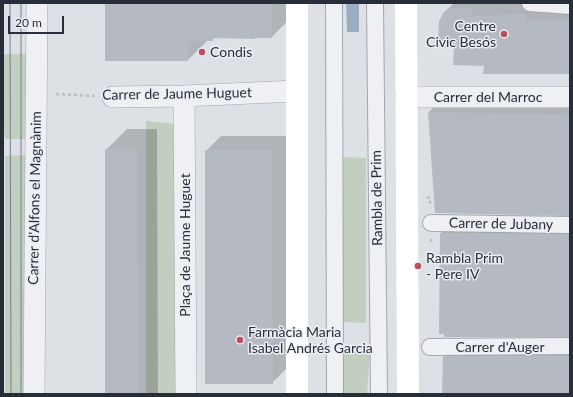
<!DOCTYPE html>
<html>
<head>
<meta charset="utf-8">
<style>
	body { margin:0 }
	#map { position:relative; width:573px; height:397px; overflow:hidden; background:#dde0e5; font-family:Lato,sans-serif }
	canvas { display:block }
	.frame { position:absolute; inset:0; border:4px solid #282e39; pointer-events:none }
	.scale { position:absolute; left:8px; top:16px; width:56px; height:18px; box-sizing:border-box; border:2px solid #282e39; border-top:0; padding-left:5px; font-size:12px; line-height:14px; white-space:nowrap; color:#282e39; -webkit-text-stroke:3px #eceef3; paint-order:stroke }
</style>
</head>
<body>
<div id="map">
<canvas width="573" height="397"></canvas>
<div class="frame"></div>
<div class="scale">20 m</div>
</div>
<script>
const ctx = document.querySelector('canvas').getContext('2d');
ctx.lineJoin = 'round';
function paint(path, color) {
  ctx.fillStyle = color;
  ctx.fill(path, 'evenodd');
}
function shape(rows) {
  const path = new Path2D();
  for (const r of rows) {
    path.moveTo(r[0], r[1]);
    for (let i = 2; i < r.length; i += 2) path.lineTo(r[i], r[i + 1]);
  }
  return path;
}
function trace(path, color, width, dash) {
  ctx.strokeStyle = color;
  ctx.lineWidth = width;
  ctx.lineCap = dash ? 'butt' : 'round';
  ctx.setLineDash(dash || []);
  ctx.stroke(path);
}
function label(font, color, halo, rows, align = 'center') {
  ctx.font = font + ' Lato,sans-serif';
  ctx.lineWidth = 3;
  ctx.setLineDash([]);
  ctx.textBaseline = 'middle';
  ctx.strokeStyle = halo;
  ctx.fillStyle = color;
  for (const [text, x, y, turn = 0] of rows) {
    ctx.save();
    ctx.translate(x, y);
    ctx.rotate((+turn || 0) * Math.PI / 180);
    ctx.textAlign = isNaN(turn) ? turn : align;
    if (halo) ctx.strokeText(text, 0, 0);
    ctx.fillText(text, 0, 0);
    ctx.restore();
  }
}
const green = shape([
	[3,54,30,54,26,139,5,139,3,110],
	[146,121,175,124,175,394,146,394],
	[26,155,27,394,5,394,5,156],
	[341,157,366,158,366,323,342,322],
	[342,350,370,352,367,394,339,394]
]);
const water = shape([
	[346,3,359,3,359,32,347,32]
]);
const shadow = shape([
	[106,3,292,3,292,16,272,37,215,38,212,40,208,40,188,60,106,60],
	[454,3,541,3,570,6,570,72,484,73,485,65,455,48,445,12],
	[444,97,570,100,570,214,429,112],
	[127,129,157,129,158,394,106,394,106,150],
	[221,136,286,136,287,368,272,383,206,151],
	[456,218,570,220,570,336,441,233],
	[570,341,570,394,443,394,444,357,459,342]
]);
const building = shape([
	[105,3,272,3,272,38,255,38,255,39,213,38,213,41,189,41,188,61,105,61],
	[449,8,471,8,473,16,525,14,527,21,569,20,569,74,483,74,484,66,453,65,454,48,438,47,439,21,444,12],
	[428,112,570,115,570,216,435,213],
	[105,149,137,149,138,394,105,394],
	[205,150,272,150,273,384,205,384],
	[440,233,570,234,570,337,444,337,444,334,439,334],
	[443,356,570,356,570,394,442,394]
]);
const path = shape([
	[56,94,95,96],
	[427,197,430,198,430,206],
	[431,239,431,245]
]);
const pedestrian = shape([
	[334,3,335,394],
	[375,3,379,394],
	[530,3,570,6],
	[431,223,570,225],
	[430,347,570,346]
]);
const minor = shape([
	[184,96,186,394],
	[113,97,184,96,297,91],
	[406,97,570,97],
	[34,394,37,3]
]);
const secondary = shape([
	[297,3,297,394],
	[406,3,408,394]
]);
const tram = shape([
	[10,3,11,394],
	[21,3,21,394]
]);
const markers = [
	[504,34,4,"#bd4f5c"],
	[202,52,4,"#bd4f5c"],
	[418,266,4,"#bd4f5c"],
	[240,340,4,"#bd4f5c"]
];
const poiNames = [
	["Centre",496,26,"right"],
	["Civic Besós",496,42,"right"],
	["Condis",210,52],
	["Rambla Prim",426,258],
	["- Pere IV",426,274],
	["Farmàcia Maria",248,332],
	["Isabel Andrés Garcia",248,348]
];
const streetNames = [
	["Carrer de Jaume Huguet",177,94,-1],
	["Carrer del Marroc",488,97],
	["Carrer d'Alfons el Magnànim",35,198,-89],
	["Rambla de Prim",377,198,-91],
	["Carrer de Jubany",501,224,1],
	["Plaça de Jaume Huguet",185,245,-90],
	["Carrer d'Auger",500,347]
];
paint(green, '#c2cebf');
paint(water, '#9badc1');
paint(shadow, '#0003');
paint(building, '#b5b9c1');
trace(pedestrian, '#a3a7ae', 18);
trace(minor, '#a3a7ae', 22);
trace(path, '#bbbec3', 2.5, [3, 3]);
trace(pedestrian, '#eff0f4', 16);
trace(minor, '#eff0f4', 21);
trace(secondary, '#fff', 22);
trace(tram, '#787f8c', 1);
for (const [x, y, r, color] of markers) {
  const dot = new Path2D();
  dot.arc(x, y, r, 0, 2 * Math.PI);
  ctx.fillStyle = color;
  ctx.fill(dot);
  trace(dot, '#eceef3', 1.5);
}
label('14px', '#282e39', '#eceef3', poiNames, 'left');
label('14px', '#282e39', '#eceef3', streetNames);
</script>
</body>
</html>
